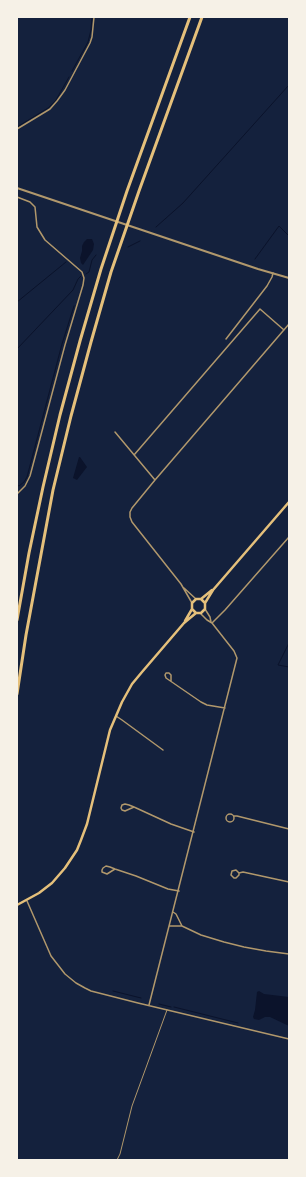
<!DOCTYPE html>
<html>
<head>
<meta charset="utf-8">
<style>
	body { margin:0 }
	#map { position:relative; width:306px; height:1177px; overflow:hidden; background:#14213d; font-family:Commissioner,sans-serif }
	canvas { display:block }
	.frame { position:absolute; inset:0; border:18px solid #f6f1e7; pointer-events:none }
</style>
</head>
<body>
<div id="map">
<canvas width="306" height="1177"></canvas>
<div class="frame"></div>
</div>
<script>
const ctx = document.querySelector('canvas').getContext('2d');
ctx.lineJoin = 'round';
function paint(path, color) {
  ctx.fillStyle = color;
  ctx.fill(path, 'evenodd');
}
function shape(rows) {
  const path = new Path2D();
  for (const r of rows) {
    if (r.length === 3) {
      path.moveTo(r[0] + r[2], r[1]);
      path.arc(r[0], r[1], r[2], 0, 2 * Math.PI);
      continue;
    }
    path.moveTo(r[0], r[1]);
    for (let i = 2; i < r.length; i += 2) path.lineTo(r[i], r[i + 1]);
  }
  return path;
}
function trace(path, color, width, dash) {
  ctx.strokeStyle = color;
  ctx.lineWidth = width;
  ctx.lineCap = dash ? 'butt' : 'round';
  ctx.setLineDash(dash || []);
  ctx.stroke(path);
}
const water = shape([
	[87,239,92,239,94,244,93,250,83,265,81,263,80,258,82,251,82,246,84,242],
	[79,457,80,457,87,467,77,480,73,478],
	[259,991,264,994,289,997,289,1026,270,1017,265,1017,259,1020,254,1019,253,1017,255,1010,257,992]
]);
const stream = shape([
	[72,71,88,42,91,30,92,17],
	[17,127,48,108,56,100,69,77],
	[156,227,183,203,289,85],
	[128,247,140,241],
	[255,259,279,226,289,236],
	[86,274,89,272,92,260,96,255],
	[17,302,66,262],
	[17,349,73,290,78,279,81,276],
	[17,485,19,486,24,482,27,477,62,344,74,306],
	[289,643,278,665,289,667],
	[113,991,141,998],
	[159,1004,171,1007],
	[174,1007,238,1023]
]);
const service = shape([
	[117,1160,120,1154,132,1106,167,1010]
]);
const minor = shape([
	[17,129,50,109,57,101,65,90,90,43,92,37,94,17],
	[17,197,30,202,35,207,37,227,45,240,82,272,84,278,83,285,65,345,30,476,25,486,17,494],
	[226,339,267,286,272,277,273,273],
	[115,432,155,480],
	[134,455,260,309,284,330],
	[184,588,196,599],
	[192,603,181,584,132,522,130,517,130,512,132,508,155,480,289,324],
	[205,609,210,617,211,622],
	[212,623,225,610,289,537],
	[171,681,171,675,169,673,166,673,165,675,166,678,201,702,207,705,225,708],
	[116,716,122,720,163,750],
	[134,807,125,811,122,810,121,808,122,805,125,804,129,805,134,807,171,824,194,832],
	[230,818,4],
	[234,816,237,816,289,829],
	[115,869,107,874,102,872,102,870,103,868,106,866,110,867,115,869,136,876,168,889,179,891],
	[239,873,239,875,236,878,234,878,231,875,232,871,236,870,239,873,243,872,289,882],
	[27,901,51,956,65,974,76,983,85,988,91,991,138,1003,289,1039],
	[173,912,176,914,182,926,201,935,224,942,244,947,266,951,289,954],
	[170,926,182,926],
	[149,1005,237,658,234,651,212,623,207,620,201,614]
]);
const tertiary = shape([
	[17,188,258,269,289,278]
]);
const secondary = shape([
	[201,599,212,590],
	[205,603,213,590,289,502],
	[185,621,192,609,192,603,196,599,201,599,205,603,205,609,201,613,196,613,192,609],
	[17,905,39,893,52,883,65,868,77,850,81,840,87,824,110,730,122,702,132,684,142,672,184,623,196,613]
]);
const motorway = shape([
	[17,620,29,553,43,487,60,415,80,341,101,269,127,191,190,17],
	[17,694,26,635,53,490,71,416,91,342,111,272,139,191,202,17]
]);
paint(water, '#0b132b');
trace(stream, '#0b132b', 1);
trace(service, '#b1986c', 1);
trace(minor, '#b1986c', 1.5);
trace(tertiary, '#b1986c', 2);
trace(secondary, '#e5c07b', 2.5);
trace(motorway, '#e5c07b', 3);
</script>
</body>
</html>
